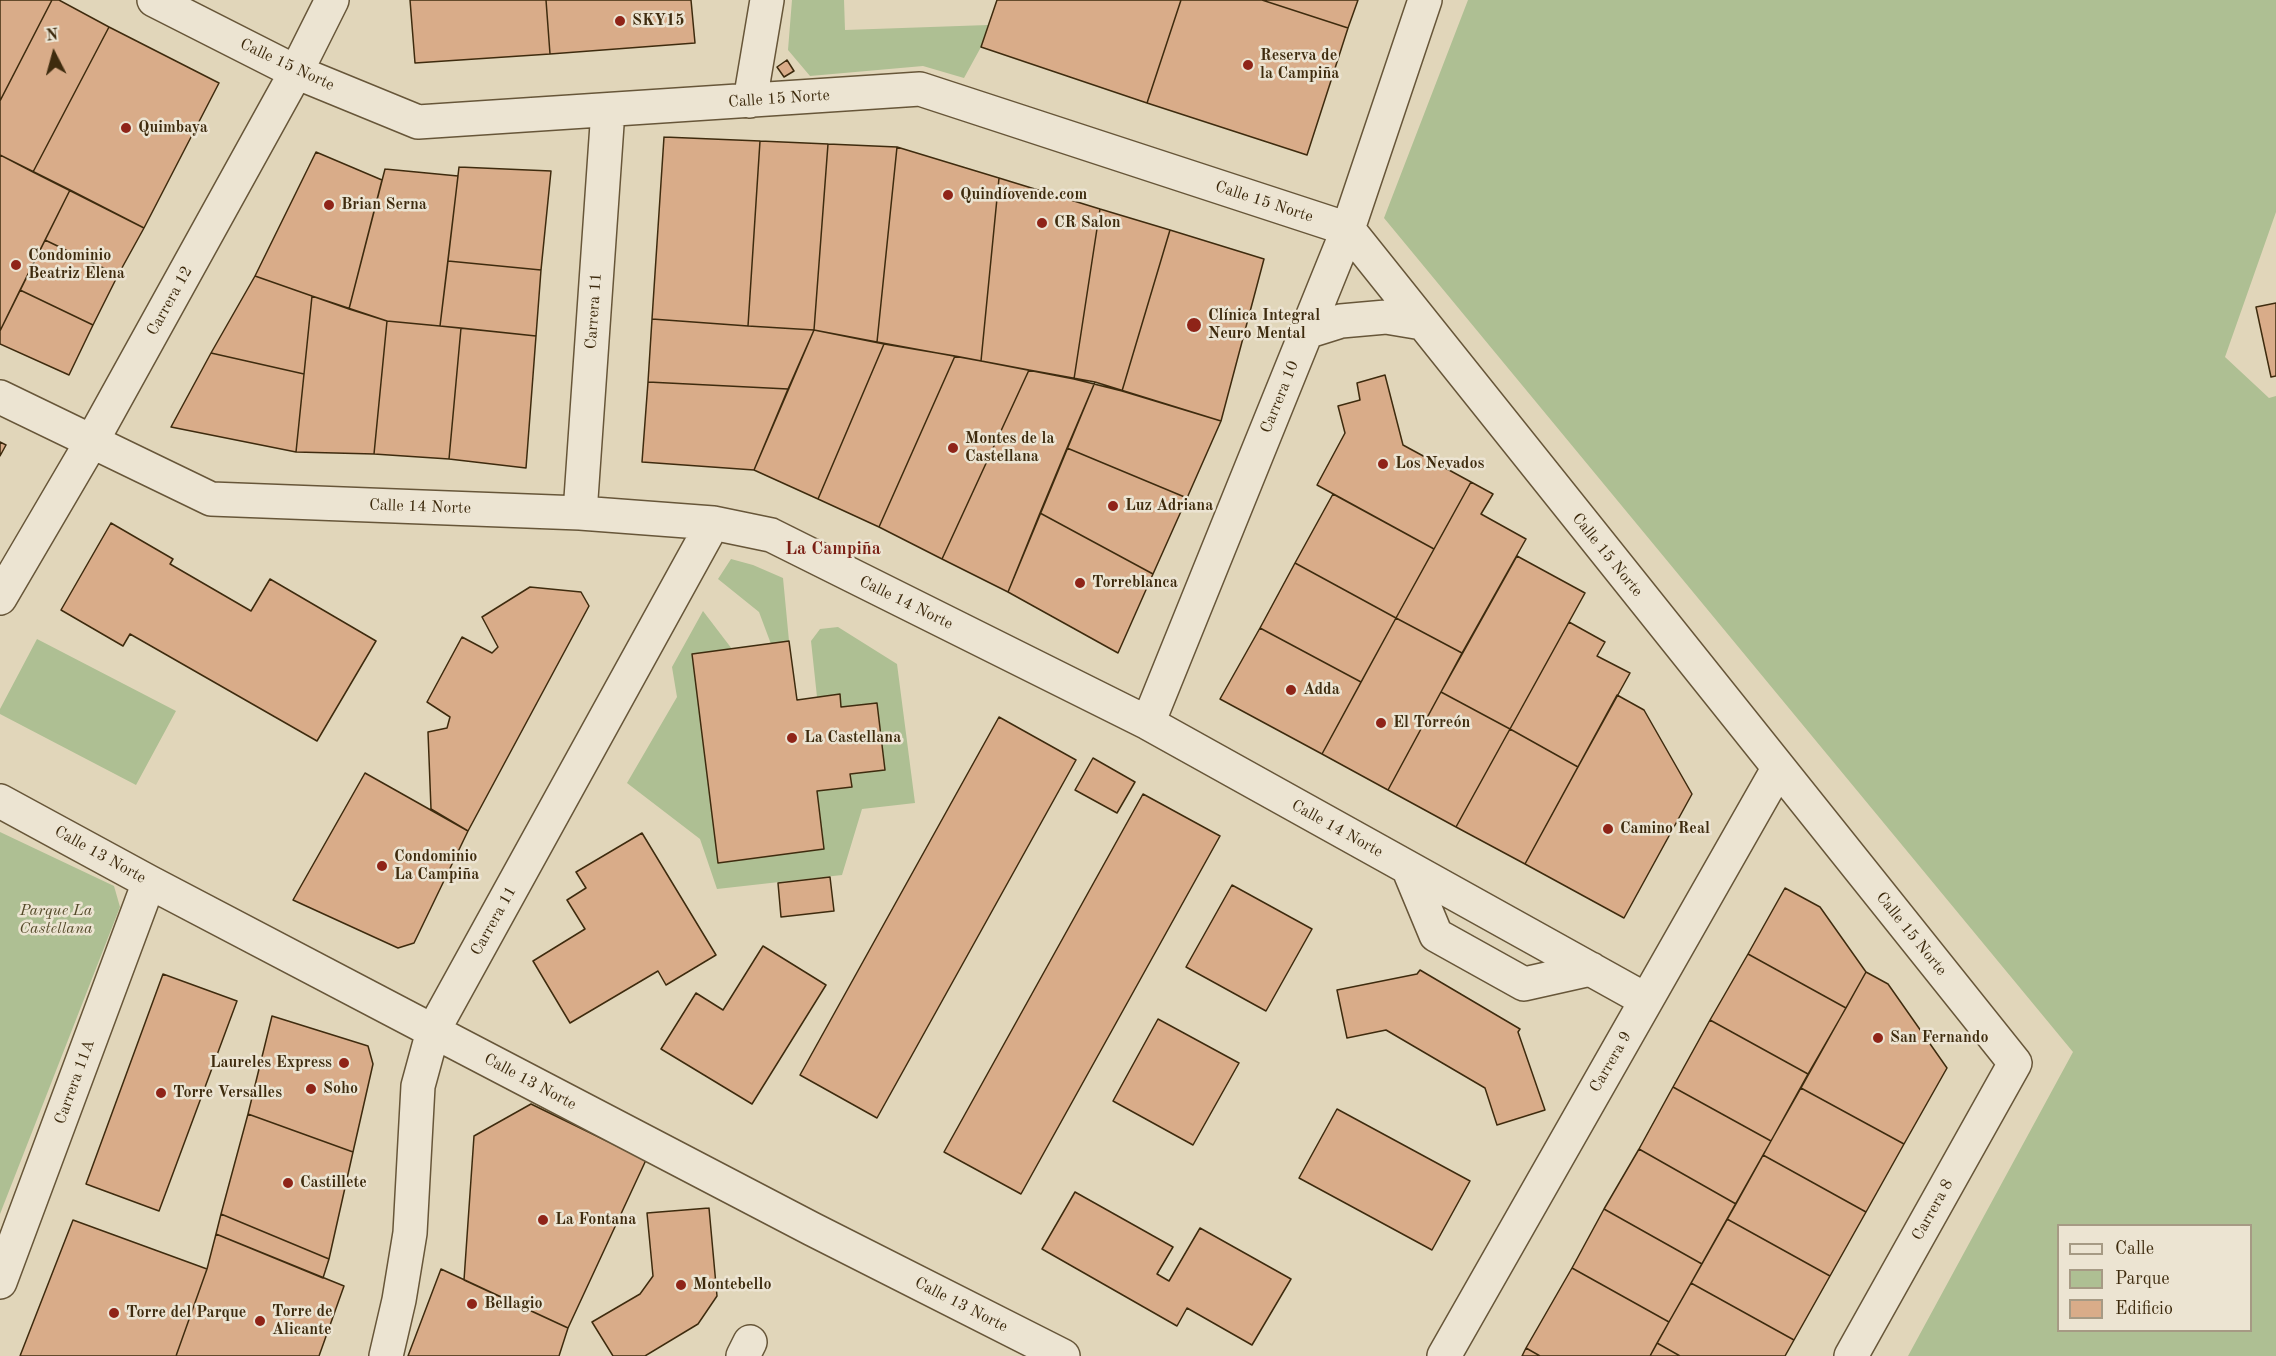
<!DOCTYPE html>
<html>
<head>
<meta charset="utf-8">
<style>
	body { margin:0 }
	#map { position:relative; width:2276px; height:1356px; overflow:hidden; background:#e1d6ba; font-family:"Old Standard TT",serif }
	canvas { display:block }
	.legend { position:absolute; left:2057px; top:1224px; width:195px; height:108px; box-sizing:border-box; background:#ece4d2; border:2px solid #a69a84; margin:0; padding:8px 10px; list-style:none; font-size:18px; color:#3e2b0e }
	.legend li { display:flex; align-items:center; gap:12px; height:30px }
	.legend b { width:30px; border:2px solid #a69a84 }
	.north { position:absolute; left:24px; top:24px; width:60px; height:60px; -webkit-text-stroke:4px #ece4d2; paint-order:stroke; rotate:354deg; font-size:16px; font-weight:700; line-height:24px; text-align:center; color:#3e2b0e }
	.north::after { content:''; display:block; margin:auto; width:21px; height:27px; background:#3e2b0e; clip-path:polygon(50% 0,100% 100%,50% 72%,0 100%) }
</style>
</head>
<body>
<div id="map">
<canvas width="2276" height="1356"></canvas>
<ul class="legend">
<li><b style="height:8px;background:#ece4d2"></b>Calle</li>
<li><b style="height:16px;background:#aebf93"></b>Parque</li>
<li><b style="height:16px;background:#d9ac89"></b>Edificio</li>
</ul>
<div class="north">N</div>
</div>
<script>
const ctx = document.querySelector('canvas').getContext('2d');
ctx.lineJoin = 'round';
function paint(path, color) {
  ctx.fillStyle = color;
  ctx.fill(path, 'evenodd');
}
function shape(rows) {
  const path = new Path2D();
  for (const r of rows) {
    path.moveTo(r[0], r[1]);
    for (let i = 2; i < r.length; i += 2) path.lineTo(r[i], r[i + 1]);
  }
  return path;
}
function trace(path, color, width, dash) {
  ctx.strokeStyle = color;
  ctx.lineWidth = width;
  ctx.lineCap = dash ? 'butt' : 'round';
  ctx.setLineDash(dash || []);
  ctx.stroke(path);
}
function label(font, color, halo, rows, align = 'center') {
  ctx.font = font + ' "Old Standard TT",serif';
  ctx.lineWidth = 5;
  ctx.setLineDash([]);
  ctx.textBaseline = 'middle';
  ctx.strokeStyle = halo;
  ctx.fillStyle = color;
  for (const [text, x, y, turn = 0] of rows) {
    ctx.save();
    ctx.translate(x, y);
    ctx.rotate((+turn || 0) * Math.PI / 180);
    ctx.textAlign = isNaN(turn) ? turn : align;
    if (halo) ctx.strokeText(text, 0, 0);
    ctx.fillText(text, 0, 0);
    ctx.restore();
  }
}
const green = shape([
	[792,0,844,0,845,30,988,25,981,47,964,78,923,66,810,76,788,50],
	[1468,0,2276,0,2276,212,2225,357,2269,398,2276,396,2276,1356,1908,1356,2073,1052,1384,218],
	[2058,1226,2250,1226,2250,1330,2058,1330],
	[731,559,753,565,783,578,789,641,771,644,759,612,718,579],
	[703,611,732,649,692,655,719,863,824,849,817,791,852,786,850,774,885,769,877,703,841,707,840,694,817,697,811,641,820,629,838,627,897,664,915,803,862,809,842,875,717,889,700,839,627,783,677,697,672,667],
	[37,639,176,711,136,785,0,714,0,709],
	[0,832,114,886,120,907,0,1214]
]);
const building = shape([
	[0,0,52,0,0,101,0,0],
	[52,0,59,0,109,27,33,172,0,155,0,101,52,0],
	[410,0,546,0,550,54,415,63,410,0],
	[546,0,691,0,695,43,550,54,546,0],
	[997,0,1181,0,1147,103,981,47,997,0],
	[1181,0,1262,0,1348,28,1307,155,1147,103,1181,0],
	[1262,0,1358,0,1348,28,1262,0],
	[109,27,219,83,144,228,33,172,109,27],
	[787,60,794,71,784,77,777,67,787,60],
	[664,137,760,141,748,326,652,319,664,137],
	[760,141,828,144,814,330,748,326,760,141],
	[828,144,897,147,877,342,814,330,828,144],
	[897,147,999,178,981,361,877,342,897,147],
	[316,152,382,180,349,309,255,276,316,152],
	[0,155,70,190,0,331,0,155],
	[459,167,551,171,541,270,448,261,459,167],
	[385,169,458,176,440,326,387,321,349,309,385,169],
	[999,178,1100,209,1074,379,981,361,999,178],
	[70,190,144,228,118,275,45,240,70,190],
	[1100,209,1170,230,1122,391,1074,379,1100,209],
	[1170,230,1264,259,1221,421,1122,391,1170,230],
	[45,240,118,275,93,325,20,290,45,240],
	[448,261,541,270,536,336,440,326,448,261],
	[255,276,312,296,304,374,211,353,255,276],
	[20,290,93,325,69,375,0,344,0,331,20,290],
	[312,296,387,321,374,454,296,452,312,296],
	[2276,303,2276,376,2271,377,2256,307,2276,303],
	[652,319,748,326,814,330,788,389,648,382,652,319],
	[387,321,461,328,449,459,374,454,387,321],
	[461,328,536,336,526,468,449,459,461,328],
	[814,330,884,344,818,499,754,470,814,330],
	[884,344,955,356,879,527,818,499,884,344],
	[211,353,304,374,296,452,171,427,211,353],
	[955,356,1029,370,942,559,879,527,955,356],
	[1029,370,1095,382,1008,592,942,559,1029,370],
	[1385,375,1403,445,1471,482,1434,549,1317,485,1345,433,1338,406,1360,400,1357,383,1385,375],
	[648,382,788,389,754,470,642,462,648,382],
	[1095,382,1221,421,1187,498,1067,448,1095,382],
	[0,442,6,445,0,456,0,442],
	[1067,448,1187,498,1153,574,1040,513,1067,448],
	[1471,482,1493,494,1481,514,1526,539,1462,653,1396,618,1471,482],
	[1333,494,1434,549,1396,618,1295,563,1333,494],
	[1040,513,1153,574,1118,653,1008,592,1040,513],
	[111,523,173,559,170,564,251,611,270,579,376,641,317,741,130,634,123,646,61,610,111,523],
	[1517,556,1585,593,1510,729,1441,692,1517,556],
	[1295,563,1396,618,1361,682,1260,628,1295,563],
	[530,587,581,592,589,606,468,831,431,809,428,732,447,728,450,717,427,702,462,637,492,653,498,647,482,617,530,587],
	[1396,618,1462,653,1388,790,1322,754,1396,618],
	[1569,622,1605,642,1597,656,1630,673,1578,767,1510,729,1569,622],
	[1260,628,1361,682,1322,754,1220,699,1260,628],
	[789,641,797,700,840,694,841,707,877,703,885,770,850,774,852,787,817,791,824,849,718,863,692,654,789,641],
	[1441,692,1510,729,1456,827,1388,790,1441,692],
	[1617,695,1644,710,1692,794,1624,918,1525,864,1617,695],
	[999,717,1076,760,877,1118,800,1075,999,717],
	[1510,729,1578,767,1525,864,1456,827,1510,729],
	[1093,758,1135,782,1117,813,1075,790,1093,758],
	[365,773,468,831,414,943,398,948,293,900,365,773],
	[1143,794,1220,836,1021,1194,944,1152,1143,794],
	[642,833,716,955,666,985,658,971,570,1023,533,961,585,929,567,900,586,888,576,872,642,833],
	[830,877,834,911,781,917,778,883,830,877],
	[1232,885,1312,929,1266,1011,1186,967,1232,885],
	[1785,888,1820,907,1866,972,1846,1008,1748,954,1785,888],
	[763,946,826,985,752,1104,661,1049,696,993,723,1010,763,946],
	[1748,954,1846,1008,1808,1074,1710,1020,1748,954],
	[1420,970,1520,1029,1518,1032,1545,1110,1497,1125,1485,1088,1386,1030,1347,1038,1337,990,1417,974,1420,970],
	[1866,972,1888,984,1947,1068,1904,1144,1801,1088,1866,972],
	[163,974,237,1001,159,1211,86,1184,163,974],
	[272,1016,368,1046,373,1064,353,1152,248,1114,272,1016],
	[1158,1019,1239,1063,1193,1145,1113,1101,1158,1019],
	[1710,1020,1808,1074,1771,1141,1673,1087,1710,1020],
	[1673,1087,1771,1141,1736,1204,1639,1149,1673,1087],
	[1801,1088,1904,1144,1866,1212,1763,1155,1801,1088],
	[531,1104,646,1160,568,1328,464,1280,474,1136,531,1104],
	[1337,1109,1470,1181,1432,1250,1299,1178,1337,1109],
	[248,1114,353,1152,329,1259,221,1214,248,1114],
	[1639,1149,1736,1204,1702,1264,1604,1209,1639,1149],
	[1763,1155,1866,1212,1830,1276,1727,1219,1763,1155],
	[1075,1192,1173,1247,1157,1274,1169,1281,1200,1228,1291,1279,1252,1345,1187,1308,1177,1326,1042,1249,1075,1192],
	[709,1208,717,1296,698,1324,645,1356,613,1356,592,1322,640,1294,653,1276,647,1213,709,1208],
	[1604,1209,1702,1264,1669,1322,1572,1268,1604,1209],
	[221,1214,329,1259,323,1278,216,1234,221,1214],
	[1727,1219,1830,1276,1794,1340,1691,1283,1727,1219],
	[73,1220,207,1269,176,1356,20,1356,73,1220],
	[216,1234,344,1286,319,1356,176,1356,207,1269,216,1234],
	[1572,1268,1669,1322,1650,1356,1540,1356,1526,1348,1572,1268],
	[441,1269,568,1328,559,1356,408,1356,441,1269],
	[1691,1283,1794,1340,1785,1356,1680,1356,1657,1343,1691,1283],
	[1657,1343,1680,1356,1650,1356,1657,1343],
	[1526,1348,1540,1356,1522,1356,1526,1348]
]);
const minor = shape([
	[154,0,296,72,418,122,920,89,1348,229,2015,1063,1851,1356],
	[750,101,767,0],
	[1306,332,1341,321,1386,317,1422,323],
	[0,397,211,499,580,513,713,523,771,535,1148,723,1646,1000],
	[580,513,608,110],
	[0,598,92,441,296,72,332,0],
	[1148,723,1348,229,1425,0],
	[0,801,149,882,433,1031,812,1229,1063,1356],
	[1409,870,1436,935,1524,984,1591,969],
	[0,1282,149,882],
	[386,1356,399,1300,410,1233,418,1086,433,1031,713,523],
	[743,1356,750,1342],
	[1444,1356,1778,769]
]);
const markers = [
	[620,21,6,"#8f2418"],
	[1248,65,6,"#8f2418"],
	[126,128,6,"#8f2418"],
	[948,195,6,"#8f2418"],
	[329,205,6,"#8f2418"],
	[1042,223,6,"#8f2418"],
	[16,265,6,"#8f2418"],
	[1194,325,8,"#8f2418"],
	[953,448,6,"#8f2418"],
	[1383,464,6,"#8f2418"],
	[1113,506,6,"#8f2418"],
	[1080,583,6,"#8f2418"],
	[1291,690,6,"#8f2418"],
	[1381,723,6,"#8f2418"],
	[792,738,6,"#8f2418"],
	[1608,829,6,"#8f2418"],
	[382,866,6,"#8f2418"],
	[1878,1038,6,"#8f2418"],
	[344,1063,6,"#8f2418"],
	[311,1089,6,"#8f2418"],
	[161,1093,6,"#8f2418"],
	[288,1183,6,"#8f2418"],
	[543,1220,6,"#8f2418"],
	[681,1285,6,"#8f2418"],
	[472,1304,6,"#8f2418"],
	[114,1313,6,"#8f2418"],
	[260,1321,6,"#8f2418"]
];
const poiNames = [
	["SKY15",632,21],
	["Reserva de",1260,56],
	["la Campiña",1260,74],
	["Quimbaya",138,128],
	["Quindíovende.com",960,195],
	["Brian Serna",341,205],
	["CR Salon",1054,223],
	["Condominio",28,256],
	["Beatriz Elena",28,274],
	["Clínica Integral",1208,316],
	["Neuro Mental",1208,334],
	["Montes de la",965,439],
	["Castellana",965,457],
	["Los Nevados",1395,464],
	["Luz Adriana",1125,506],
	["Torreblanca",1092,583],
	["Adda",1303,690],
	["El Torreón",1393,723],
	["La Castellana",804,738],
	["Camino Real",1620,829],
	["Condominio",394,857],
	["La Campiña",394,875],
	["San Fernando",1890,1038],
	["Laureles Express",332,1063,"right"],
	["Soho",323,1089],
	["Torre Versalles",173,1093],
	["Castillete",300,1183],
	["La Fontana",555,1220],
	["Montebello",693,1285],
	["Bellagio",484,1304],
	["Torre de",272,1312],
	["Alicante",272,1330],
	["Torre del Parque",126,1313]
];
const streetNames = [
	["Calle 15 Norte",287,65,25],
	["Calle 15 Norte",779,99,-4],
	["Calle 15 Norte",1264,202,18],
	["Carrera 12",170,301,-61],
	["Carrera 11",594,311,-86],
	["Carrera 10",1280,397,-68],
	["Calle 14 Norte",420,507,2],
	["Calle 15 Norte",1607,555,51],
	["Calle 14 Norte",906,603,26],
	["Calle 14 Norte",1337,829,29],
	["Calle 13 Norte",100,855,29],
	["Carrera 11",494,921,-61],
	["Calle 15 Norte",1911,934,51],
	["Carrera 9",1611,1062,-60],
	["Carrera 11A",75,1082,-70],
	["Calle 13 Norte",530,1082,28],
	["Carrera 8",1933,1210,-61],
	["Calle 13 Norte",961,1305,27]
];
const parkNames = [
	["Parque La",56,911],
	["Castellana",56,929]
];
const neighbourhoodNames = [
	["La Campiña",833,549]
];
paint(green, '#aebf93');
paint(building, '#d9ac89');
trace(building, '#3e2b0e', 1.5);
trace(minor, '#675639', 36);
trace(minor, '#ece4d2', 33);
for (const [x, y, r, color] of markers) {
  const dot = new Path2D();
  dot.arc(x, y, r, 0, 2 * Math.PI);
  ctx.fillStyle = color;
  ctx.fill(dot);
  trace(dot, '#ece4d2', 2);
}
label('bold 16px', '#3e2b0e', '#ece4d2', poiNames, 'left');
label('16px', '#3e2b0e', '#ece4d2', streetNames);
label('italic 16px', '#544929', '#ece4d2', parkNames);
label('bold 18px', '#7a1f14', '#ece4d2', neighbourhoodNames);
</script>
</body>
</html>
